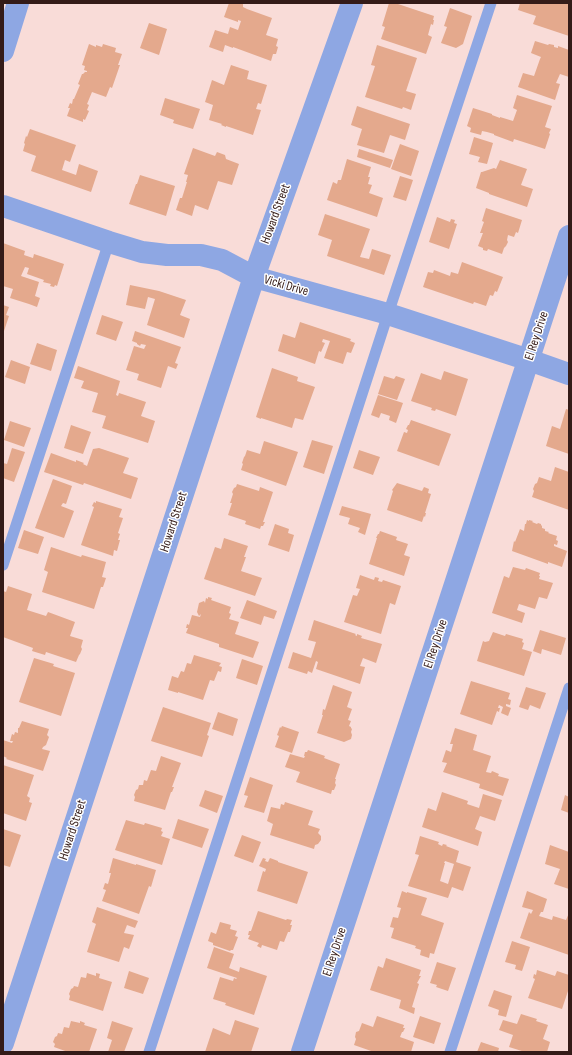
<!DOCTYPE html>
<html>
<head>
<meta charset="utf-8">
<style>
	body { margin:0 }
	#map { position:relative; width:572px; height:1055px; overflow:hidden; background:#f9dcd8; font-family:"Sofia Sans Condensed",sans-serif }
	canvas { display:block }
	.frame { position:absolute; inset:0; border:4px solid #341b18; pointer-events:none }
</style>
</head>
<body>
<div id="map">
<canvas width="572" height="1055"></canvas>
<div class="frame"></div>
</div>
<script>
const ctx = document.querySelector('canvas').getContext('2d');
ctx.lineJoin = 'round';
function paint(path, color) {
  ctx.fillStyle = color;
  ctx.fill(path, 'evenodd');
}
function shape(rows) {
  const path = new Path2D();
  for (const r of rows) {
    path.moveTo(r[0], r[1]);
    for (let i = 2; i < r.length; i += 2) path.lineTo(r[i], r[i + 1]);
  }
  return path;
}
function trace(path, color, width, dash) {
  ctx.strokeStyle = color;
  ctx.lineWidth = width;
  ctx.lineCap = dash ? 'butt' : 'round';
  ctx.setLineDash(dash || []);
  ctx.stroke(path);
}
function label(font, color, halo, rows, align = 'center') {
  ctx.font = font + ' "Sofia Sans Condensed",sans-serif';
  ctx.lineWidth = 3;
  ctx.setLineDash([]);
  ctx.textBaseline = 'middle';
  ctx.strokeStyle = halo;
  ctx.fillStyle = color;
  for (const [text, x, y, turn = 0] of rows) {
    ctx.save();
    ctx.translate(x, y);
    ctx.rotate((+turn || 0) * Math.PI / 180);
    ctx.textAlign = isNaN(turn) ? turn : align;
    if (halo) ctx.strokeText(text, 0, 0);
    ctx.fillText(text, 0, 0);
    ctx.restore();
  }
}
const building = shape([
	[229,3,241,3,243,4,243,7,247,9,272,18,266,35,278,39,276,46,278,47,276,54,273,54,271,61,233,47,233,48,225,45,223,52,209,47,215,30,228,34,230,27,238,30,241,21,238,20,238,22,224,17],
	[389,3,395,3,434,16,433,20,434,20,433,25,431,24,428,35,432,37,426,54,381,39,385,27,382,26],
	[520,3,569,3,569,36,533,24,536,16,518,10],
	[450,8,472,16,463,44,456,48,441,43,447,27,444,26],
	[149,23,167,29,159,55,140,48],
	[535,41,548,45,549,44,554,45,554,47,558,48,558,46,569,50,569,77,560,74,556,83,560,84,555,100,518,87,523,73,534,76,540,59,541,57,531,53],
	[89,44,96,47,96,45,102,47,103,44,116,48,115,52,122,54,118,65,120,65,112,88,110,87,106,97,92,92,87,104,89,105,87,110,89,111,85,120,83,119,83,122,67,116,70,108,68,108,70,103,72,104,73,99,74,99,80,85,78,84,82,74,83,74,85,72,87,72,87,71,84,70,85,66,82,65],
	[377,45,417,58,406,91,416,94,411,110,403,107,402,109,365,97,375,66,371,65],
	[231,65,249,71,247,79,267,85,261,104,258,103,256,109,261,110,253,135,226,126,226,127,221,125,222,124,209,120,213,105,205,102,212,80,224,85],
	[517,95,552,106,545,127,551,129,549,133,550,134,545,149,514,139,513,142,494,135,494,134,487,132,482,131,481,135,470,132,471,128,467,126,473,108,492,114,492,115,500,118,500,117,513,121,517,110,513,108],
	[165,98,200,109,193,129,173,123,174,120,160,115],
	[357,106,410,124,405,140,390,135,384,153,357,145,362,129,351,125],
	[30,129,76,145,70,162,65,160,62,170,76,175,79,164,98,171,91,192,31,171,36,156,23,151,25,144,24,143,26,136,27,137],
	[474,137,493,143,487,164,478,162,480,157,469,154],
	[400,144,419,151,411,176,391,169],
	[193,148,215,156,217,152,225,155,226,159,239,164,232,185,218,181,208,210,195,205,192,216,176,210,180,198,182,198,187,182,186,182,188,175,184,174],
	[359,149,393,160,390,168,357,157],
	[347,159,371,167,368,177,370,177,368,184,372,185,369,193,383,198,377,217,327,200,333,182,337,184,338,180,341,180],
	[500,160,527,169,521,185,533,189,527,207,489,194,489,193,476,188,481,172,482,172,494,168,496,169],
	[140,175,175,186,166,216,129,204,136,184,137,184],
	[400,176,413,180,406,201,393,197],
	[486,208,522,220,518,233,516,232,514,237,508,235,507,240,508,242,506,246,504,248,502,254,488,249,487,251,483,250,483,248,478,246,483,233,480,233,484,222,482,221],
	[325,214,370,229,360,257,369,259,372,249,391,255,384,275,327,256,332,240,318,235],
	[437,217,450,222,451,219,455,220,454,223,457,224,449,249,429,242],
	[3,243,25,251,24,255,33,258,34,254,64,264,57,286,55,285,54,287,50,286,51,284,43,282,44,280,27,274,29,268,25,267,21,276,39,282,35,296,40,298,37,307,29,304,10,298,13,289,3,286],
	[462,262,503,277,497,292,495,291,493,296,490,295,486,306,474,302,473,304,423,287,428,272,433,273,434,270,450,276,451,272,458,274],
	[130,285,159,291,186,300,180,315,190,319,184,338,147,325,155,299,148,297,145,309,126,305],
	[3,305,9,307,6,315,9,316,3,334],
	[102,315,123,322,116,341,96,334],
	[300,322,351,339,350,341,355,343,351,353,347,352,343,364,324,358,330,341,323,339,322,342,325,343,321,352,319,351,315,364,278,351,283,334,295,338],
	[135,331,181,347,175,363,178,364,176,369,168,366,161,388,137,380,139,374,126,370,134,346,144,349,146,345,141,344,140,346,137,344,137,343,132,341],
	[37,343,57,350,51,371,30,364],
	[11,360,30,367,25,384,5,377],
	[78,366,120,381,116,395,118,396,119,393,146,402,141,416,155,421,148,443,102,428,106,416,92,412,98,393,81,388,84,381,74,378],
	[272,368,298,377,297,381,315,387,303,420,295,418,292,428,261,418,261,419,256,417],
	[444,371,468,379,456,416,436,409,435,411,431,410,432,408,411,401,421,373,441,380],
	[384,376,394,379,396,376,405,379,397,400,378,394],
	[378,395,403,403,396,423,389,420,390,416,381,413,379,418,371,415],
	[566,409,569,410,569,454,546,446,552,426,560,429],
	[411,420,451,434,439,466,397,451,404,432,407,433,408,430,406,429,408,425,409,425],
	[10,421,31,428,24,447,4,440],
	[71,425,91,432,83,454,64,448],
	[312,440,333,446,324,474,303,467],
	[264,441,298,452,286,486,241,470,243,464,242,463,244,457,245,456,247,450,260,454],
	[12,448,25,452,14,482,3,478,3,463,7,464],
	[99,448,129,458,123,473,138,478,131,499,84,483,83,485,44,472,51,453,76,462,76,460,84,463,83,464,87,466,93,449],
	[359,450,380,457,373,475,353,468],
	[555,467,569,472,569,510,532,497,534,491,533,489,535,484,537,483,539,477,551,481],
	[53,479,72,486,66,504,63,503,61,506,74,511,64,538,35,528],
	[397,483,422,491,424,487,429,489,428,493,431,494,425,513,426,513,425,517,424,516,422,522,387,510,393,491,392,490],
	[237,484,259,491,260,487,273,492,263,522,265,522,263,526,261,526,260,529,245,524,246,521,228,515,232,503,230,503,233,494,232,492,234,488,236,487],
	[96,501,122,509,119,517,123,518,118,533,120,534,118,540,120,540,117,551,114,550,113,556,81,545,94,507,92,506,94,502,96,503],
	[342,506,371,514,365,535,358,532,360,528,348,524,350,518,339,515],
	[527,520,529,521,529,520,533,521,532,522,537,524,538,523,541,524,541,525,542,526,542,528,545,529,545,531,549,532,548,533,557,536,556,540,558,541,557,545,554,544,554,546,567,551,562,567,548,562,548,564,512,551,514,541,515,542,520,529,524,531,525,524,526,524],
	[275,524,289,529,288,533,294,535,289,552,268,545],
	[24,530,44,537,38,554,18,548],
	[380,531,397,537,396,540,408,544,404,555,410,557,404,576,369,564,377,538,376,538,378,534,379,534],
	[224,538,248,546,244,557,246,557,241,571,262,578,255,596,204,579,215,547,221,549],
	[51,547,81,557,82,555,106,562,102,577,106,578,103,587,101,587,94,609,42,592,48,572,44,570],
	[513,567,525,570,526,568,540,573,539,576,540,576,539,579,553,583,547,599,539,597,535,609,519,604,517,610,525,613,522,623,492,613,504,576,509,578],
	[360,575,374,580,375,577,379,578,378,581,382,582,383,580,401,586,395,605,390,603,381,634,344,622,353,595,357,596,360,589,356,588],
	[8,586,32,594,27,610,46,616,48,612,75,622,70,636,83,640,81,647,82,649,80,654,79,655,76,662,46,652,45,655,32,651,33,648,3,637,3,591,6,592],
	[208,597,212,598,211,600,231,607,229,613,231,614,229,619,239,622,235,634,259,642,253,658,219,647,219,644,186,633,188,628,186,628,187,624,189,625,192,615,200,617,201,614,199,616,197,612,199,603,204,601,205,603,206,598,208,599],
	[247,600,277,611,274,619,264,616,261,625,240,618],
	[314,620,356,634,355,635,357,636,357,634,362,636,361,638,382,644,376,663,363,658,360,666,365,667,360,684,316,669,318,662,316,661,312,673,308,671,307,674,288,668,293,652,311,658,316,642,308,640],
	[540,630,566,638,561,655,542,649,541,654,533,651],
	[493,632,505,636,506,634,523,639,522,642,524,643,522,649,532,652,524,676,477,661,483,641,485,642,489,641],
	[194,655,221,663,219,666,222,667,221,672,218,671,214,681,210,680,203,700,178,692,178,693,168,690,172,676,178,678,181,671,184,672,187,663,191,664],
	[34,658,54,664,53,666,75,673,61,716,19,702],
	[242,659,263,666,257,685,236,678],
	[471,681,510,693,508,699,511,700,510,705,506,704,506,706,511,708,508,716,501,713,503,707,499,705,498,708,500,708,499,712,497,711,492,725,460,714],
	[333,685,352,692,347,707,352,709,348,720,351,721,349,726,351,727,351,728,352,729,351,732,352,735,351,739,344,742,317,733,323,715,322,715,323,709,325,710],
	[526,687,546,693,540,709,530,705,528,710,519,707],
	[163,707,211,723,207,735,209,736,202,757,151,741],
	[218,712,238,719,233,736,212,729],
	[22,721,49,729,47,735,49,737,46,745,43,747,42,749,50,751,43,771,6,759,7,758,3,756,3,740,12,743,13,741,10,741,12,734,14,735,15,732,18,733,18,728,19,728],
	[282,726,299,732,292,753,275,747,279,736,277,735,280,727,281,728],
	[455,728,477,735,473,750,491,756,486,772,491,773,492,771,499,774,498,776,509,779,503,796,479,788,480,784,443,772,447,763,442,762,446,750,451,752,453,744,450,744],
	[308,750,325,756,324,758,340,764,335,779,336,779,335,783,336,785,334,790,332,790,331,794,296,782,300,772,285,767,290,754,304,758,305,756,304,756,305,752,307,752],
	[161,756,181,763,172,787,174,787,172,792,171,792,165,810,134,801,135,797,134,795,136,790,138,789,139,785,143,785,144,780,147,781,151,770,156,771],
	[3,765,34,775,27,796,30,798,29,802,32,803,26,821,3,813],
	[250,777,273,785,264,813,244,807,248,796,244,795],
	[205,790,223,796,217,813,199,806],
	[442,792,468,801,467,804,479,808,483,794,502,800,495,821,480,816,475,829,482,832,478,846,422,827,428,808,436,811],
	[565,795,569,797,569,813,561,810],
	[285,802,313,811,308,825,320,829,318,833,321,836,321,840,318,844,315,845,314,849,270,835,273,824,267,821,271,807,280,809,281,804,284,805],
	[178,819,209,829,202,848,172,838],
	[126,820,144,825,145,823,162,828,161,831,163,832,161,836,170,839,162,865,115,850],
	[3,829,21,835,10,867,3,865],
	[242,835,261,842,253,863,234,856],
	[420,836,439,842,438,844,442,846,443,844,447,845,446,846,459,851,456,862,471,867,463,891,452,887,448,898,408,886,419,855,415,854],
	[445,861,454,864,448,884,440,881,445,863,444,863],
	[550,845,569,852,569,889,554,884,560,869,545,864],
	[113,858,136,865,136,864,156,870,151,887,149,886,139,914,102,901,106,890,103,889,105,883,108,884,111,873,109,873],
	[263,858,266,859,265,861,268,862,270,858,278,861,278,862,308,872,297,904,257,891,263,871,265,872,266,869,259,866],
	[402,891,407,893,407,892,427,898,421,915,444,923,434,954,430,953,429,958,420,955,421,950,415,948,416,946,391,938,394,928,390,927,393,917,398,918,401,908,397,907],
	[527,891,547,899,543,912,541,912,539,916,552,920,553,916,566,920,569,913,569,955,520,938,529,912,531,914,533,910,522,907],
	[97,907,138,921,135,928,127,925,124,933,134,935,129,949,124,947,119,962,87,952,96,924,92,922],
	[258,911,286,920,287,919,292,920,290,925,292,925,290,932,288,932,284,942,280,941,277,950,262,945,261,948,257,946,259,943,248,939,250,935,248,935,249,931,251,931],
	[220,922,231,925,230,929,237,931,235,936,238,937,233,950,231,950,230,951,213,945,213,943,208,941,211,932,216,934],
	[512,941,530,947,522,971,515,969,516,965,505,962],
	[214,947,234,954,229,968,239,972,240,967,267,976,254,1015,225,1005,226,1003,213,999,220,977,233,981,234,978,236,979,237,978,207,968],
	[386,958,421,970,419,976,421,976,417,983,419,984,412,1007,415,1008,414,1014,399,1008,401,1000,370,990,378,966,383,968],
	[437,962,456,968,448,991,436,987,437,985,430,983],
	[537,970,555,976,557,971,569,975,569,988,562,1009,528,998,535,979,533,978,534,974,536,975],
	[129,971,149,978,143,994,124,988],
	[87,973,96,976,96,973,100,974,99,978,112,982,103,1011,69,1000,70,996,69,994,71,989,73,988,74,986,78,987,81,977,86,978],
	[494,990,512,996,506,1017,498,1015,499,1010,488,1006],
	[521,1014,537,1019,536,1021,548,1025,543,1039,550,1042,547,1052,525,1052,509,1047,513,1035,499,1030,503,1020,517,1024],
	[377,1016,404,1025,403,1028,405,1028,403,1032,402,1032,400,1037,414,1042,411,1052,374,1052,354,1045,356,1039,355,1037,356,1032,359,1031,362,1023,373,1027],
	[420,1016,441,1023,434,1044,413,1037],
	[235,1020,259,1028,251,1052,205,1052,213,1028,230,1035],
	[71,1021,80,1023,80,1021,85,1023,84,1025,97,1029,89,1052,68,1052,54,1047,55,1044,53,1042,55,1037,57,1036,58,1033,62,1034,64,1027,69,1028],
	[112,1021,133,1028,124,1052,108,1052,112,1040,107,1038],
	[481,1042,499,1048,498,1052,477,1052]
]);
const service = shape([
	[3,565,109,242],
	[149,1052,388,314,491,3],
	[450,1052,569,688]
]);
const minor = shape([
	[3,51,18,3],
	[3,206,109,242,142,252,167,255,201,255,222,260,254,277,388,314,529,360,569,374],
	[3,1043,254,277,352,3],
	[302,1052,569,236]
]);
const streetNames = [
	["Howard Street",276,214,-70],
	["Vicki Drive",286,286,16],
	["El Rey Drive",537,336,-72],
	["Howard Street",174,522,-72],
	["El Rey Drive",436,644,-72],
	["Howard Street",73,830,-72],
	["El Rey Drive",335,952,-72]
];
paint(building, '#e4a98d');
trace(service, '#8ea7e3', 11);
trace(minor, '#8ea7e3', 22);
label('13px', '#341b18', '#fff', streetNames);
</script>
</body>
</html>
